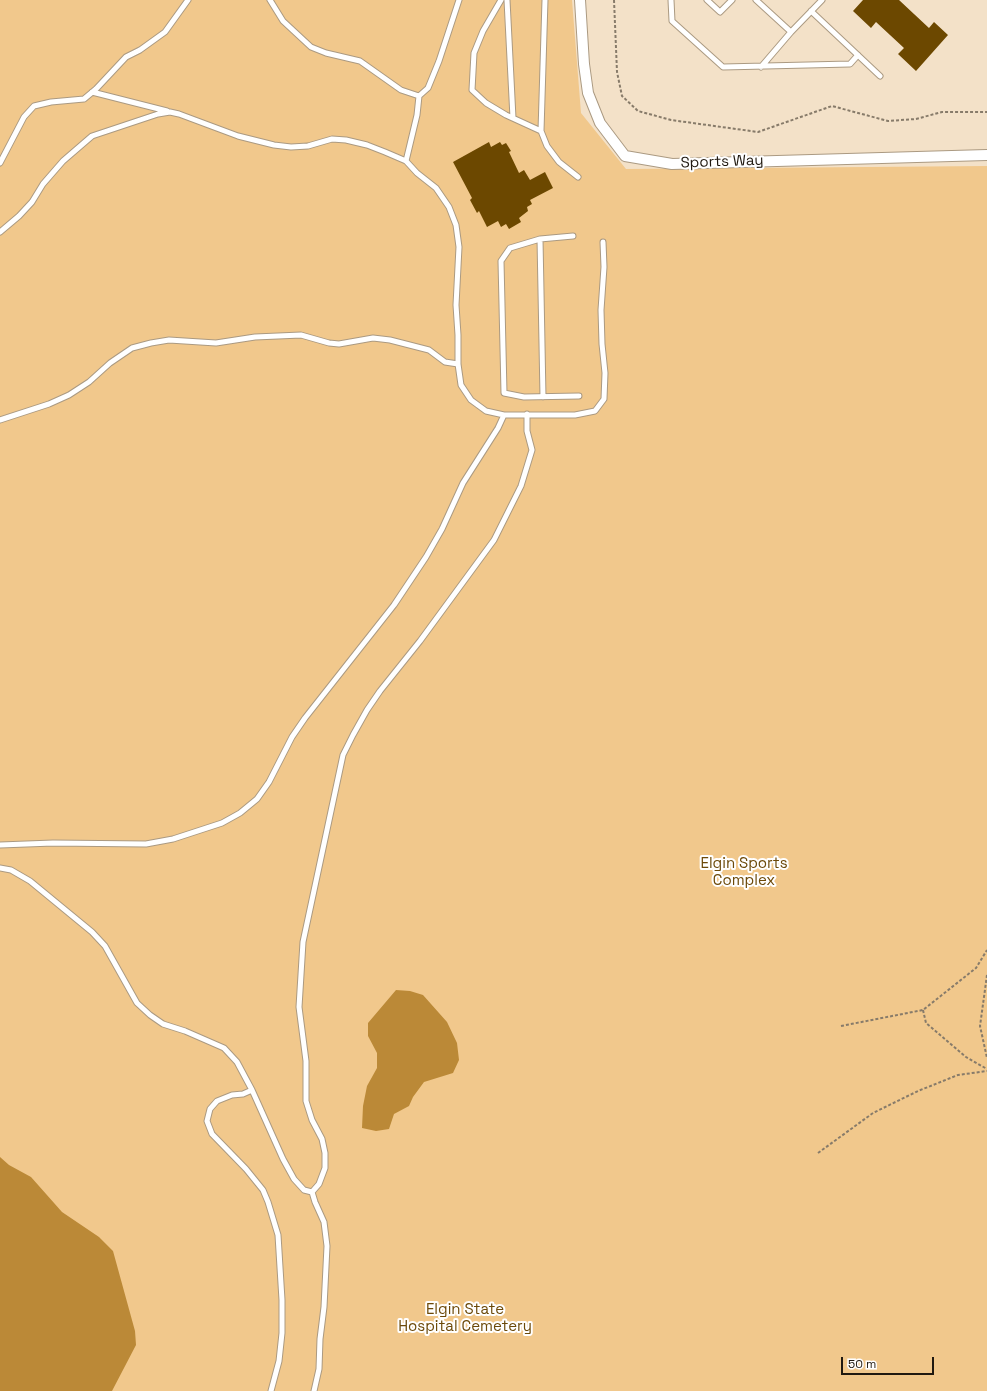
<!DOCTYPE html>
<html>
<head>
<meta charset="utf-8">
<style>
	body { margin:0 }
	#map { position:relative; width:987px; height:1391px; overflow:hidden; background:#f3e1c8; font-family:"Space Grotesk",sans-serif }
	canvas { display:block }
	.scale { position:absolute; left:841px; top:1357px; width:93px; height:18px; box-sizing:border-box; border:2px solid #201910; border-top:0; padding-left:5px; font-size:12px; line-height:14px; white-space:nowrap; color:#201910; -webkit-text-stroke:3px #fff; paint-order:stroke }
</style>
</head>
<body>
<div id="map">
<canvas width="987" height="1391"></canvas>
<div class="scale">50 m</div>
</div>
<script>
const ctx = document.querySelector('canvas').getContext('2d');
ctx.lineJoin = 'round';
function paint(path, color) {
  ctx.fillStyle = color;
  ctx.fill(path, 'evenodd');
}
function shape(rows) {
  const path = new Path2D();
  for (const r of rows) {
    path.moveTo(r[0], r[1]);
    for (let i = 2; i < r.length; i += 2) path.lineTo(r[i], r[i + 1]);
  }
  return path;
}
function trace(path, color, width, dash) {
  ctx.strokeStyle = color;
  ctx.lineWidth = width;
  ctx.lineCap = dash ? 'butt' : 'round';
  ctx.setLineDash(dash || []);
  ctx.stroke(path);
}
function label(font, color, halo, rows, align = 'center') {
  ctx.font = font + ' "Space Grotesk",sans-serif';
  ctx.lineWidth = 4;
  ctx.setLineDash([]);
  ctx.textBaseline = 'middle';
  ctx.strokeStyle = halo;
  ctx.fillStyle = color;
  for (const [text, x, y, turn = 0] of rows) {
    ctx.save();
    ctx.translate(x, y);
    ctx.rotate((+turn || 0) * Math.PI / 180);
    ctx.textAlign = isNaN(turn) ? turn : align;
    if (halo) ctx.strokeText(text, 0, 0);
    ctx.fillText(text, 0, 0);
    ctx.restore();
  }
}
const green = shape([
	[0,0,572,0,581,113,626,169,987,166,987,1391,0,1391]
]);
const water = shape([
	[396,990,410,991,423,995,447,1022,457,1043,459,1060,453,1073,424,1082,413,1097,409,1106,394,1114,389,1129,376,1131,362,1128,363,1106,367,1086,377,1068,377,1053,368,1036,368,1023],
	[0,1157,9,1165,31,1177,62,1212,99,1237,113,1251,135,1331,136,1345,112,1391,0,1391]
]);
const building = shape([
	[863,0,899,0,929,28,934,22,948,35,916,71,898,54,904,48,876,22,871,28,853,11],
	[489,142,491,147,500,142,502,145,506,143,511,151,509,152,519,173,524,170,530,180,545,172,553,188,530,200,532,204,527,207,528,211,519,218,521,222,509,229,506,224,501,227,498,221,487,227,479,211,477,213,470,200,472,198,453,162]
]);
const path = shape([
	[614,0,617,72,622,96,638,111,671,120,758,132,832,106,888,121,916,119,942,112,987,112],
	[987,975,980,1026,987,1058],
	[923,1010,926,1023,966,1057,987,1069],
	[841,1026,923,1010,976,968,987,950],
	[818,1153,873,1113,918,1091,958,1075,987,1071]
]);
const service = shape([
	[270,0,283,21,311,47,326,53,360,61,401,90,419,96],
	[501,0,483,31,474,53,472,90,486,103,506,115,541,131],
	[507,0,513,118],
	[545,0,541,131,547,146,559,162,578,177],
	[671,0,672,21,723,67,850,64,858,55],
	[707,0,720,12,732,0],
	[756,0,791,32,822,0],
	[811,11,880,76],
	[761,67,791,32],
	[92,92,167,111],
	[406,161,417,115,419,96,428,88,439,61,459,0],
	[0,163,24,117,34,106,51,102,84,99,96,89,126,57,140,50,165,32,188,0],
	[0,232,19,216,32,202,43,184,63,161,92,136,158,114,170,112,179,114,238,136,274,145,291,147,308,146,332,139,346,140,367,145,385,152,406,161,417,173,436,188,449,207,456,225,459,247,456,305,458,335,458,364,461,385,471,400,486,411,504,415,575,415,595,411,604,399,605,373,602,344,601,310,604,267,603,242],
	[573,236,540,239,510,248,501,261,504,393,524,397,579,396],
	[540,239,543,397],
	[0,420,49,404,69,395,89,382,110,363,132,348,151,343,169,340,216,343,255,337,301,335,329,343,339,344,373,338,390,340,429,350,445,362,458,364],
	[0,845,53,843,146,844,173,839,222,823,240,813,257,799,269,782,292,737,305,718,394,605,426,557,442,529,463,483,498,428,504,415],
	[0,868,11,870,30,881,92,932,105,946,137,1003,150,1015,163,1024,185,1031,224,1048,237,1062,252,1090,283,1159,294,1179,304,1190,312,1192,319,1184,325,1168,325,1153,322,1139,312,1120,306,1101,306,1061,299,1007,303,942,343,755,353,735,367,710,380,691,420,641,494,540,521,486,532,450,527,431,527,414],
	[252,1090,243,1094,232,1095,217,1101,210,1109,207,1121,212,1134,246,1169,263,1190,268,1202,278,1235,282,1300,282,1333,279,1361,271,1391],
	[312,1192,315,1202,324,1222,327,1246,324,1307,320,1339,319,1369,314,1391]
]);
const minor = shape([
	[580,0,584,64,588,93,600,123,625,156,672,164,987,155]
]);
const streetNames = [
	["Sports Way",722,162,-2]
];
const parkNames = [
	["Elgin Sports",744,864],
	["Complex",744,881],
	["Elgin State",465,1310],
	["Hospital Cemetery",465,1327]
];
paint(green, '#f1c88c');
paint(water, '#bb8937');
paint(building, '#6c4800');
trace(service, '#ab9a82', 7);
trace(minor, '#ab9a82', 12);
trace(path, '#877b6a', 2, [3, 2]);
trace(service, '#fff', 5);
trace(minor, '#fff', 10);
label('15px', '#201910', '#fff', streetNames);
label('15px', '#6c4909', '#fff', parkNames);
</script>
</body>
</html>
